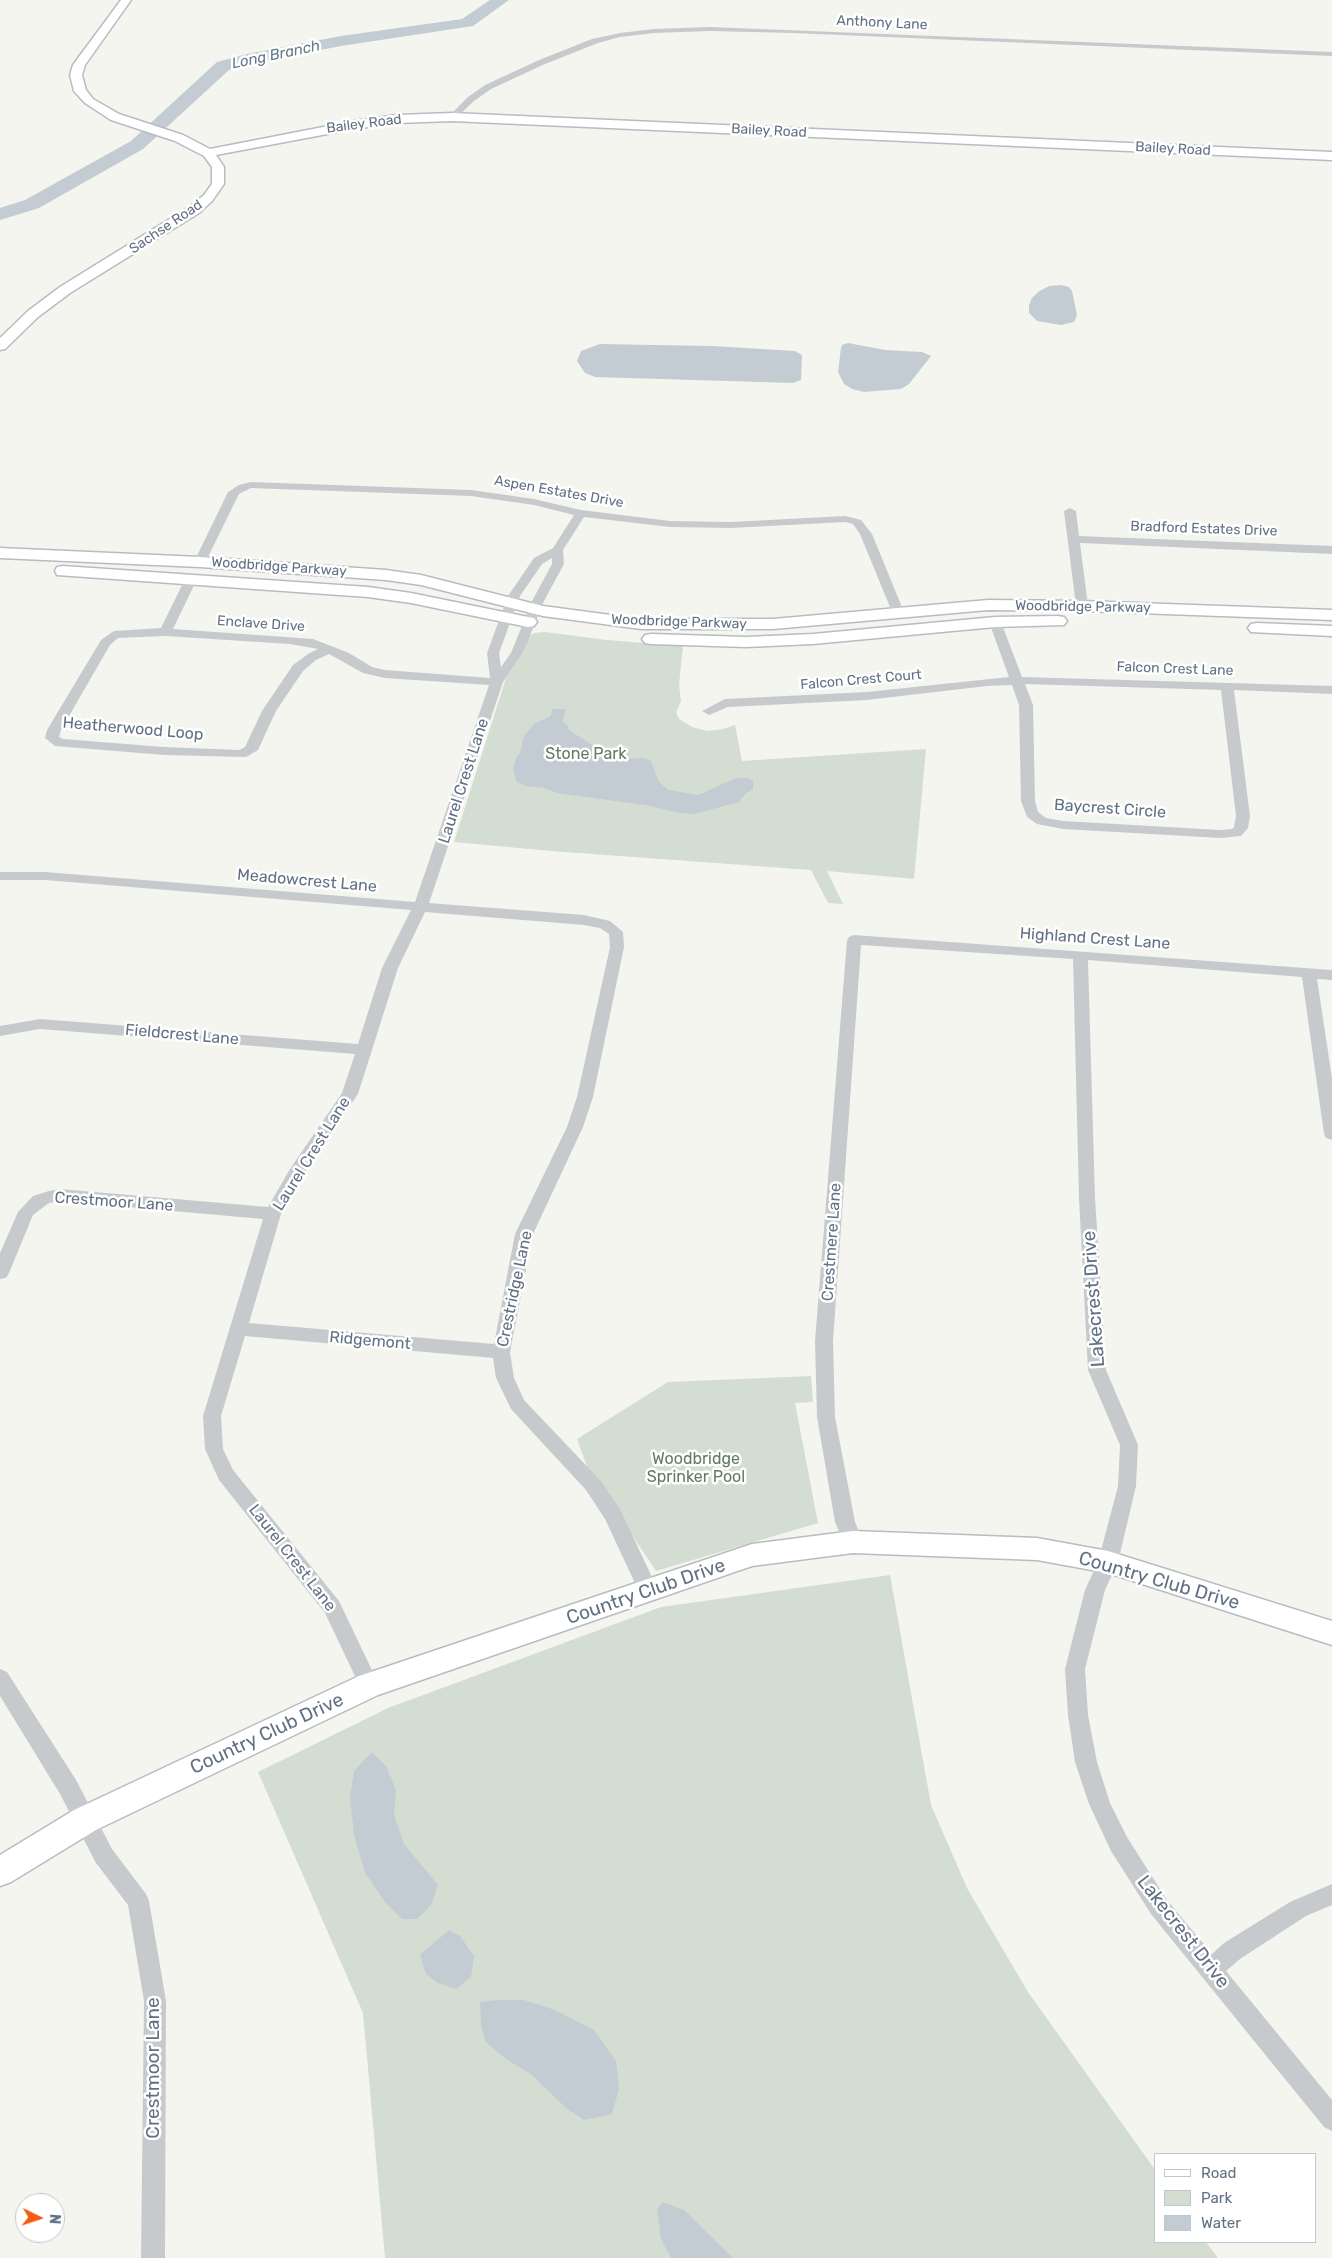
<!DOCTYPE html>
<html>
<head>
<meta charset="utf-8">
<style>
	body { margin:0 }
	#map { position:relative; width:1332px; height:2258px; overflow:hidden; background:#f5f5f0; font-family:Rubik,sans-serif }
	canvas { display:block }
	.legend { position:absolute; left:1154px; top:2153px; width:162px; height:90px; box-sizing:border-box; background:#fff; border:1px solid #c0c6ce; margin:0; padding:6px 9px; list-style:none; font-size:15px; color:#617184 }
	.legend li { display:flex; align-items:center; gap:10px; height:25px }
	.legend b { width:25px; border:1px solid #c0c6ce }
	.north { position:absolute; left:15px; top:2193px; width:50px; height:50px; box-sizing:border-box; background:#fff; border:1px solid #c0c6ce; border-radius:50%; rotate:94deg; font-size:14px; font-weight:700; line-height:20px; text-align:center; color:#617184 }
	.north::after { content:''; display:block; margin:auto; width:18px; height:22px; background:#f15d14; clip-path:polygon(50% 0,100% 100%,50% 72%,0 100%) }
</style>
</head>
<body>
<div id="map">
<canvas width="1332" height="2258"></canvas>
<ul class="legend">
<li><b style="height:6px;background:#fff"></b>Road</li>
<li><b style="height:14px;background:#d4ddd1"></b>Park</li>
<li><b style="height:14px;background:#c3ccd2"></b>Water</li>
</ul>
<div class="north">N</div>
</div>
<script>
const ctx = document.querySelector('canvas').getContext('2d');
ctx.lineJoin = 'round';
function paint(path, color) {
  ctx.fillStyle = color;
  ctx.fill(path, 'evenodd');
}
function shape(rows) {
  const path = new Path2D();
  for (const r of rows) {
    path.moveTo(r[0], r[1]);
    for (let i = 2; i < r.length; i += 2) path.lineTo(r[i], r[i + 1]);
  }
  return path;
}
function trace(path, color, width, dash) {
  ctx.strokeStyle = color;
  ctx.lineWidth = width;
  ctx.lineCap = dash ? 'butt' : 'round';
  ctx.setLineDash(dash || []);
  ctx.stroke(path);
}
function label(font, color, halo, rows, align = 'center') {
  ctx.font = font + ' Rubik,sans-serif';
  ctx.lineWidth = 5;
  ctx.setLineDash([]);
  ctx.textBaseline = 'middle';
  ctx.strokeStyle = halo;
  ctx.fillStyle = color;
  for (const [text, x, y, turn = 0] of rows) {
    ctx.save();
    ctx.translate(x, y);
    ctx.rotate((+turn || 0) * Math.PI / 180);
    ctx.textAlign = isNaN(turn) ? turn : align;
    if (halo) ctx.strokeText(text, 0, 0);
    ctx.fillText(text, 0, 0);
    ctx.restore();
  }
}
const green = shape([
	[545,632,607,640,683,646,679,685,681,701,676,712,679,719,692,727,708,731,723,729,735,725,742,761,926,749,914,879,827,871,843,904,828,903,811,870,551,851,454,842,506,678,524,652,529,636,534,633],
	[811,1376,813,1402,795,1403,818,1523,656,1571,588,1469,577,1439,668,1382],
	[890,1575,931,1805,967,1888,1028,1992,1156,2171,1156,2242,1206,2242,1218,2258,385,2258,363,2013,258,1772,388,1708,661,1607]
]);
const water = shape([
	[1061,285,1069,287,1072,291,1077,315,1074,322,1061,325,1037,321,1029,313,1029,305,1032,298,1038,292,1049,286],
	[848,343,885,350,922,352,931,356,909,384,901,389,864,392,852,389,844,384,838,372,841,348,842,345],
	[600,344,713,346,795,351,802,355,801,380,793,383,595,377,585,373,577,361,581,351],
	[552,709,563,709,566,710,562,721,568,726,569,730,592,745,602,754,618,759,644,758,651,761,659,782,669,790,698,795,736,778,748,778,753,781,753,789,745,794,739,802,694,814,679,813,645,805,557,793,544,788,526,786,517,782,515,777,513,769,516,758,520,753,524,736,534,724,551,716],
	[372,1752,386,1766,396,1790,394,1815,404,1844,438,1885,431,1905,417,1919,402,1919,386,1903,365,1873,354,1835,350,1798,354,1771],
	[449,1930,460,1936,474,1956,471,1977,456,1989,438,1983,426,1974,420,1955],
	[498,2000,524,2000,555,2010,594,2030,616,2061,619,2089,612,2114,584,2120,566,2108,531,2074,507,2060,486,2042,481,2026,480,2002],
	[663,2202,684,2210,733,2258,671,2258,661,2239,657,2209]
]);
const river = shape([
	[490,0,509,0,473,26,341,46,250,64,229,70,143,149,39,208,0,220,0,208,25,200,131,141,217,62,247,54,341,36,462,19,490,0]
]);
const street = shape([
	[710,27,1332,52,1332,56,793,33,710,31,654,33,620,37,598,43,545,64,491,89,474,101,455,119,448,117,468,97,485,85,539,60,592,39,620,33,654,29,710,27],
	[251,482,471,490,534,499,581,510,670,521,731,522,845,516,861,520,872,534,904,612,898,616,892,612,860,534,853,524,845,522,731,528,670,527,584,517,563,550,564,564,544,601,523,653,503,682,429,903,584,915,610,921,623,932,624,947,593,1097,583,1127,533,1234,510,1352,514,1378,524,1400,600,1480,620,1509,659,1592,656,1598,649,1600,642,1598,605,1519,586,1490,511,1409,496,1378,493,1358,245,1336,221,1416,223,1449,233,1470,339,1601,379,1685,376,1691,369,1694,362,1691,325,1613,219,1480,205,1449,203,1416,263,1219,60,1201,49,1203,33,1215,9,1273,6,1278,0,1279,0,1253,18,1212,33,1196,49,1191,60,1189,268,1207,290,1169,342,1093,355,1054,40,1029,0,1036,0,1026,40,1019,358,1044,382,968,411,910,45,880,0,880,0,872,45,872,415,902,489,685,385,678,363,673,329,654,316,660,303,671,276,711,258,750,246,757,164,755,55,746,45,738,47,730,101,640,114,631,161,628,185,579,191,575,197,579,173,629,313,639,349,653,372,667,385,670,490,678,487,653,508,596,534,558,553,548,574,515,534,505,471,496,251,488,239,494,204,565,196,565,194,562,228,492,239,485,251,482],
	[552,558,552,564,532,601,511,653,501,667,499,653,520,596,542,564,552,558],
	[165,636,290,644,318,649,308,654,293,665,262,711,245,747,239,750,164,747,63,739,59,737,61,730,110,645,118,638,165,636],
	[425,912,584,925,600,928,609,934,610,947,577,1097,567,1127,515,1234,494,1344,249,1323,281,1214,302,1176,358,1094,398,968,425,912],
	[1070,508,1076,511,1079,536,1332,546,1332,554,1080,543,1088,606,1082,610,1076,606,1064,511,1070,508],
	[995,618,1001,622,1022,677,1332,686,1332,694,1234,690,1250,816,1248,828,1241,836,1221,838,1063,829,1037,824,1027,817,1021,801,1019,705,1012,685,987,686,867,700,728,707,709,715,702,711,725,699,867,692,1009,677,989,622,995,618],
	[1025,684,1221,690,1236,816,1234,827,1232,829,1221,830,1063,821,1046,818,1038,812,1035,801,1033,705,1025,684],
	[854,935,1332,970,1332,980,1317,979,1332,1078,1332,1140,1326,1138,1324,1134,1302,977,1088,960,1095,1198,1106,1370,1138,1445,1136,1486,1118,1562,1105,1590,1085,1669,1088,1715,1097,1762,1110,1803,1127,1837,1167,1900,1212,1954,1224,1943,1290,1902,1332,1884,1332,1905,1306,1916,1240,1959,1226,1971,1332,2100,1332,2131,1324,2127,1151,1914,1111,1851,1089,1804,1075,1762,1068,1715,1065,1669,1085,1590,1098,1562,1118,1486,1120,1445,1088,1370,1079,1198,1073,959,861,945,833,1341,835,1417,855,1522,863,1542,860,1548,853,1550,846,1548,843,1542,835,1522,817,1417,815,1341,847,940,849,937,854,935],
	[0,1669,7,1672,76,1780,112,1849,146,1894,149,1901,166,2001,165,2258,141,2258,144,2001,128,1905,96,1863,60,1794,0,1696,0,1669]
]);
const secondary = shape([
	[121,0,131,0,85,65,82,75,86,90,93,99,119,114,183,135,210,149,354,121,397,115,452,113,1332,152,1332,160,452,121,397,123,354,129,216,155,224,167,224,184,212,201,199,213,70,293,38,317,5,349,0,350,0,338,28,311,60,287,189,207,204,195,212,184,212,167,204,156,175,141,111,120,85,103,74,91,70,75,73,65,121,0],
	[0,548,200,557,386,570,421,575,543,606,641,619,773,619,988,600,1082,601,1332,610,1332,620,1082,611,988,610,773,629,641,629,543,616,421,585,386,580,200,567,0,558,0,548],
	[63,566,368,587,411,593,528,617,534,618,537,622,534,626,528,627,411,603,368,597,57,575,55,571,57,567,63,566],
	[1058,616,1064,617,1067,621,1064,625,995,627,813,644,746,647,651,644,645,643,642,639,645,635,651,634,746,637,813,634,995,617,1058,616],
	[1257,623,1332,626,1332,636,1251,632,1248,628,1251,624,1257,623],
	[853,1531,1037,1538,1108,1551,1332,1621,1332,1645,1108,1573,1037,1560,853,1553,752,1566,378,1695,96,1830,11,1882,0,1886,0,1855,74,1810,359,1676,752,1544,853,1531]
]);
const farStreetnames = [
	["Anthony Lane",882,23,3],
	["Bailey Road",364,124,-7],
	["Bailey Road",769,131,3],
	["Bailey Road",1173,149,3],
	["Sachse Road",166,227,-34],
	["Aspen Estates Drive",559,492,10],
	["Bradford Estates Drive",1204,529,2],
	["Woodbridge Parkway",279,567,4],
	["Woodbridge Parkway",1083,607,1],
	["Woodbridge Parkway",679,622,2],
	["Enclave Drive",261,624,4],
	["Falcon Crest Lane",1175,669,2],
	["Falcon Crest Court",861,680,-5]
];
const farWaternames = [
	["Long Branch",276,55,-12]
];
const streetNames = [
	["Heatherwood Loop",133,729,5],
	["Laurel Crest Lane",464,781,-72],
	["Baycrest Circle",1110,809,4],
	["Meadowcrest Lane",307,881,5],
	["Highland Crest Lane",1095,939,4],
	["Fieldcrest Lane",182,1035,5],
	["Laurel Crest Lane",312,1154,-58],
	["Crestmoor Lane",114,1202,4],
	["Crestmere Lane",832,1242,-86],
	["Crestridge Lane",515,1289,-78],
	["Ridgemont",370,1341,5],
	["Laurel Crest Lane",292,1558,52]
];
const parkNames = [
	["Stone Park",586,754],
	["Woodbridge",696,1459],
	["Sprinker Pool",696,1477]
];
const nearStreetnames = [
	["Lakecrest Drive",1094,1299,-94],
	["Country Club Drive",1159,1581,16],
	["Country Club Drive",646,1592,-19],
	["Country Club Drive",267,1734,-25],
	["Lakecrest Drive",1183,1932,52],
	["Crestmoor Lane",154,2068,-90]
];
paint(green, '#d4ddd1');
paint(water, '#c3ccd2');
paint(river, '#c3ccd2');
trace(secondary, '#b8bcc1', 3);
paint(street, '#c7cacd');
paint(secondary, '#fff');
label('14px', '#617184', '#fff', farStreetnames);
label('italic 15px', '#627a89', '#fff', farWaternames);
label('16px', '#617184', '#fff', streetNames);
label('16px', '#637b61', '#fff', parkNames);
label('19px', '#617184', '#fff', nearStreetnames);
</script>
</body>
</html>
